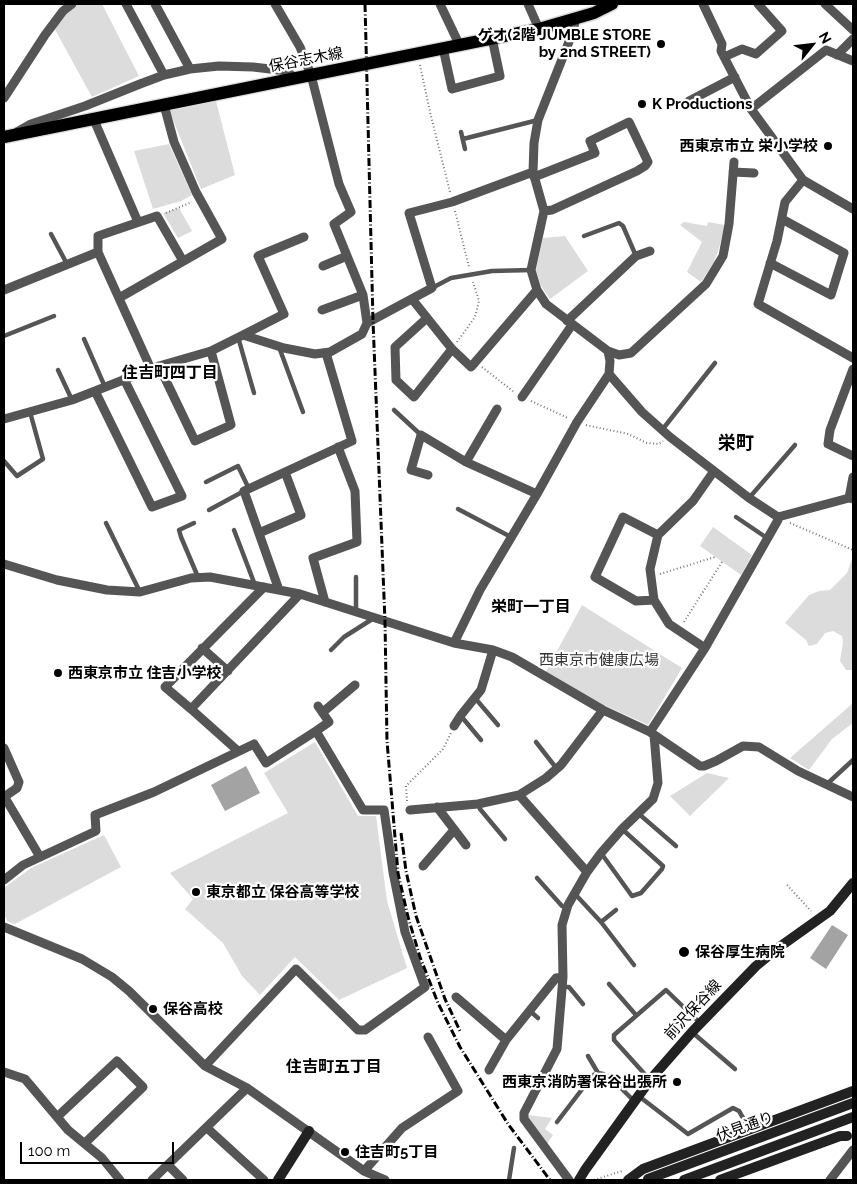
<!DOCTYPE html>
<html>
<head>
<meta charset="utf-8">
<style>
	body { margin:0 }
	#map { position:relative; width:857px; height:1184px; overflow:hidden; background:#fff; font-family:Raleway,sans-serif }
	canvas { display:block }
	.frame { position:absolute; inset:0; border:5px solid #000; pointer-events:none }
	.north { position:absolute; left:787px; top:20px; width:50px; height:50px; -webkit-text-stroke:4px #fff; paint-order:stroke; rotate:61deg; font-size:14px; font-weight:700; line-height:20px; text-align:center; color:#000 }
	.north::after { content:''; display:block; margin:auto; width:18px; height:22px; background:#000; clip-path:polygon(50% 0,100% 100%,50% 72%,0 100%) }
	.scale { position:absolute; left:20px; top:1142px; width:154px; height:22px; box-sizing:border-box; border:2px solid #000; border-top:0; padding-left:6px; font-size:15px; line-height:18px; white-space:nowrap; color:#000; -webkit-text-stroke:4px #fff; paint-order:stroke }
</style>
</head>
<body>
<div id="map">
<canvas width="857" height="1184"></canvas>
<div class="frame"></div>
<div class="north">N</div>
<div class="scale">100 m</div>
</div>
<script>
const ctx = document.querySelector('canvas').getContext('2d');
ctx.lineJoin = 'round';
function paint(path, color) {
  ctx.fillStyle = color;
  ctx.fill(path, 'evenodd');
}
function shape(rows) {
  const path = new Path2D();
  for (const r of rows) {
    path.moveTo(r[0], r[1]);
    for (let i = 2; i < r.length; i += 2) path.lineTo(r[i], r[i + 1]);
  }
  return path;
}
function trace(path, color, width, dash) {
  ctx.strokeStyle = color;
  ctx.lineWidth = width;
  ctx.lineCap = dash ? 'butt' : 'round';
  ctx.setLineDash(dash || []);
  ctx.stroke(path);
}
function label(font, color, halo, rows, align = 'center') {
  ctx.font = font + ' Raleway,"Noto Sans JP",sans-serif';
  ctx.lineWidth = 4.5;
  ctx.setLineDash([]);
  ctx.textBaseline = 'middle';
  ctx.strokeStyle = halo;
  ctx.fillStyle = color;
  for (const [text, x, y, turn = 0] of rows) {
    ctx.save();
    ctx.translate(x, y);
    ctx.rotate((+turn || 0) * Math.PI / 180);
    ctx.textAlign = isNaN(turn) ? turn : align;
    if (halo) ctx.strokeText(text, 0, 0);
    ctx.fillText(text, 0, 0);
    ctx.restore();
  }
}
const green = shape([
	[75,4,102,4,139,76,92,97,53,26],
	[216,101,235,175,201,189,169,110],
	[169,144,192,195,181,201,153,209,134,151],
	[179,208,192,231,178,238,163,213],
	[684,222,707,226,708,222,725,225,719,248,714,262,701,282,687,272,702,242,680,225],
	[565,236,588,271,550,299,541,286,536,270,543,238],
	[713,527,752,555,741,575,700,546],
	[853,556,853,670,846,670,840,661,843,642,842,636,833,631,825,633,817,644,809,646,806,640,785,623,809,595,819,591,830,590,847,573],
	[582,605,682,668,648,725,604,705,545,673],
	[853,703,853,723,832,739,809,770,790,758],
	[315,742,358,816,376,816,387,901,407,968,339,1000,295,957,260,995,242,976,223,943,185,909,193,899,170,873,288,813,264,773],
	[707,773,729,778,690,816,670,796],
	[104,835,121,867,15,924,8,922,4,914,4,888,31,868],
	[528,1115,552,1118,545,1129,553,1135,547,1144,530,1122]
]);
const water = shape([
	[246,766,260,793,225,811,211,785],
	[832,925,848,935,826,969,810,958]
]);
const path = shape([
	[420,65,430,112,450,192],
	[455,211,469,267],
	[166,213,192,202],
	[457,342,475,317,479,301,473,282],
	[482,367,514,392],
	[531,401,568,418],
	[586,425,628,434,647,443,659,444,663,441],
	[790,523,853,550],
	[660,574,715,557],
	[684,622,722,562],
	[407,801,406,786,443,749,451,733],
	[787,885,811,911],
	[594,1180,622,1171]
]);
const lane = shape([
	[461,132,465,149],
	[463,139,538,120],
	[51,234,67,264],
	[584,236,619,223,623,226,636,256],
	[432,288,451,278,492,271,531,270],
	[4,336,54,316],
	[238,337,254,393],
	[84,339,105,387],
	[279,347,303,412],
	[58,370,72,400],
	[394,410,421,435],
	[662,430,715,363],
	[4,461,17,476,43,459,30,412],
	[206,482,238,466,249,489],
	[749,498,795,445],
	[458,509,511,537],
	[209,510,244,491],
	[736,517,767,538],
	[106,523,140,592],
	[194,523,179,530,181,537,198,577],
	[234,530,255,585],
	[356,577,356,612],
	[331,650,344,637,374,618],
	[475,698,498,725],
	[461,716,481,740],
	[536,742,557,769],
	[827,784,853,760],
	[478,804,480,809,505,839],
	[639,814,676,846],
	[601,853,632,896,641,893,662,869,663,866,622,829],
	[537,878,562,906,567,908],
	[575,894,601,922,634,965],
	[601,922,616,910],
	[609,984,636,1015],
	[562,987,569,987,583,1004],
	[530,1011,538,1018],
	[693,1033,735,1069],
	[588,1056,598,1073],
	[650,1080,614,1040,614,1035,666,990,700,1023],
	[640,1097,688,1134,733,1108,739,1111,750,1130],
	[557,1122,593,1075,598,1073,603,1074,614,1081,634,1101],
	[509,1180,514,1148]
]);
const street = shape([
	[126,4,164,75],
	[155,4,190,69],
	[275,4,300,47,311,75,339,184,351,212,334,224,363,295,367,323],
	[440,4,459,44],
	[528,4,539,29],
	[703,4,722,44,721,51,751,109,803,180,853,209],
	[825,4,853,30],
	[575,20,574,29,538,120,534,143,533,172,544,211,531,270,537,290,546,304,608,351,610,361,609,374,642,412,670,437,749,498,778,517],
	[443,48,452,89,500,76,492,38],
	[837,55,853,39],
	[724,57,742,49,756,54,782,31,758,4],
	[4,98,45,35,63,11,72,4],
	[689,101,735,77],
	[751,109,826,50,853,61],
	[94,120,138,222],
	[17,132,31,124,85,106,140,84,164,75,190,69,219,66,253,67,287,71,294,78],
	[733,172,754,173],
	[534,177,595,153,590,141,629,122,648,162,645,166,637,171,552,210,544,211],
	[803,180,785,202,777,241,758,304,853,358],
	[98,252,98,236,157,216,183,261],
	[770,263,831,295,844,253,782,219],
	[323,266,347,256],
	[4,290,98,252,151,369],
	[119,298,222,239,196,192,174,142,164,105],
	[412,299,452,349,471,367,537,290],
	[322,310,363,295],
	[427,318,395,347,396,380,414,397,452,349],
	[567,321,636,256,650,251],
	[243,335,284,314,258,256,304,237],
	[608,351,619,355,631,353,706,284,723,256,729,224,734,162],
	[159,366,195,441,231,425,211,351],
	[853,369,830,430,828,444,853,456],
	[95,391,152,507,182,496,124,379],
	[522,397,572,325],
	[497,409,466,462,537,494],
	[4,419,72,400,159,366,211,351,243,335,284,348,315,354,330,352,362,334,367,323,432,288,409,213,452,202,533,172],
	[428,475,411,470,421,435,466,462],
	[853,499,849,498,853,477],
	[259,533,301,515,285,472],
	[4,564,57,580,107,590,140,592,191,578,210,577,300,594,454,643,493,650,512,657,603,710,650,732,700,766,704,766,716,761,743,746,759,747,798,771,853,797],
	[264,587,165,687,191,709,300,594],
	[279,590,244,491,352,441,326,353],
	[654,600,636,601,595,577,623,517,658,535],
	[325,602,313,558,357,542,355,491,338,447],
	[454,643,480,590,537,494,577,422,609,374],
	[202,648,228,671],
	[705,648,669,624,654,600,650,569,658,535,693,501,714,471],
	[191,709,238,751],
	[323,712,355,685],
	[454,726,461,715,481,690,493,650],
	[316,731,329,722,318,706],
	[650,732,705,648,778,520,778,517,849,498],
	[4,748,19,782,17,788,4,797],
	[519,795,587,872],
	[4,796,40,857],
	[437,807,466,845],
	[410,810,478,804,519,795,546,778,561,765,603,710],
	[423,866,454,830],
	[4,880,23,865,96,831,95,815,154,792,254,744,266,763,316,731,363,810,384,810,393,872,405,932,425,987,365,1030,358,1030,296,969,205,1066],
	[4,927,82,959,112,977,129,991,205,1066,247,1088,364,1171,385,1180],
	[456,997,506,1040],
	[489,1070,506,1040,556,978,563,977],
	[4,1072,25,1079,68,1130,102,1158,120,1180],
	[57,1117,117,1061,143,1087,85,1143],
	[207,1128,264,1180],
	[168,1165,183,1180],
	[364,1171,402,1128,458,1091,428,1037],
	[152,1180,247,1088],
	[569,1180,524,1119,524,1113,557,1049,563,977,562,925,568,905,587,872,601,853,622,829,653,799,658,783,654,735],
	[830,1180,853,1150]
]);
const secondary = shape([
	[648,1179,853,1103],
	[278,1180,309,1131],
	[579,1180,585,1170,650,1080,692,1032,756,966,778,948,830,911,853,883],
	[628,1180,643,1169,853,1091],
	[684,1180,853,1117],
	[720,1180,840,1136,847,1136]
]);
const primary = shape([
	[4,137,539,29,594,13,612,4]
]);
const rail = shape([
	[365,4,373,321,385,622,387,741,398,873,408,917,420,957,438,1003,460,1047,508,1124,550,1180],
	[401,833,406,871,416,916,445,999,460,1031]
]);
const markers = [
	[661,44,5,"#000"],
	[642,104,5,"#000"],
	[828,146,5,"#000"],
	[58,673,5,"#000"],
	[196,892,5,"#000"],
	[684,952,6,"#000"],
	[153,1009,5,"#000"],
	[677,1082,5,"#000"],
	[345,1152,5,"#000"]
];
const poiNames = [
	["ゲオ(2階 JUMBLE STORE",651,35,"right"],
	["by 2nd STREET)",651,52,"right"],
	["K Productions",652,104],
	["西東京市立 栄小学校",818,146,"right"],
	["西東京市立 住吉小学校",68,673],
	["東京都立 保谷高等学校",206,892],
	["保谷厚生病院",695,952],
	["保谷高校",163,1009],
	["西東京消防署保谷出張所",667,1082,"right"],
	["住吉町5丁目",355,1152]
];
const streetNames = [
	["保谷志木線",306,60,-11],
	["前沢保谷線",693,1010,-47],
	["伏見通り",745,1127,-20]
];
const parkNames = [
	["西東京市健康広場",599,660]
];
const neighbourhoodNames = [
	["住吉町四丁目",170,373],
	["栄町一丁目",531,607],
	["住吉町五丁目",334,1067]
];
const quarterNames = [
	["栄町",736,444]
];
paint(green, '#dcdcdc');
paint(water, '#a3a3a3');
trace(primary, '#dbdbdb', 15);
trace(path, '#777', 2, [1, 2.5]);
trace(lane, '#555', 4.5);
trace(street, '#555', 9);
trace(secondary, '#222', 10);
trace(primary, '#000', 12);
trace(rail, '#000', 3, [8, 2.5, 1, 2.5]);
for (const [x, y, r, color] of markers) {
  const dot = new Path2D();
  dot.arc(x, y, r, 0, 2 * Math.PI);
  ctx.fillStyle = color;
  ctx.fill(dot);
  trace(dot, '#fff', 2);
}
label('bold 15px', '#000', '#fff', poiNames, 'left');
label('15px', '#000', '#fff', streetNames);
label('15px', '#333', '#fff', parkNames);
label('bold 16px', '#000', '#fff', neighbourhoodNames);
label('bold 18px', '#000', '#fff', quarterNames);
</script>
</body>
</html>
